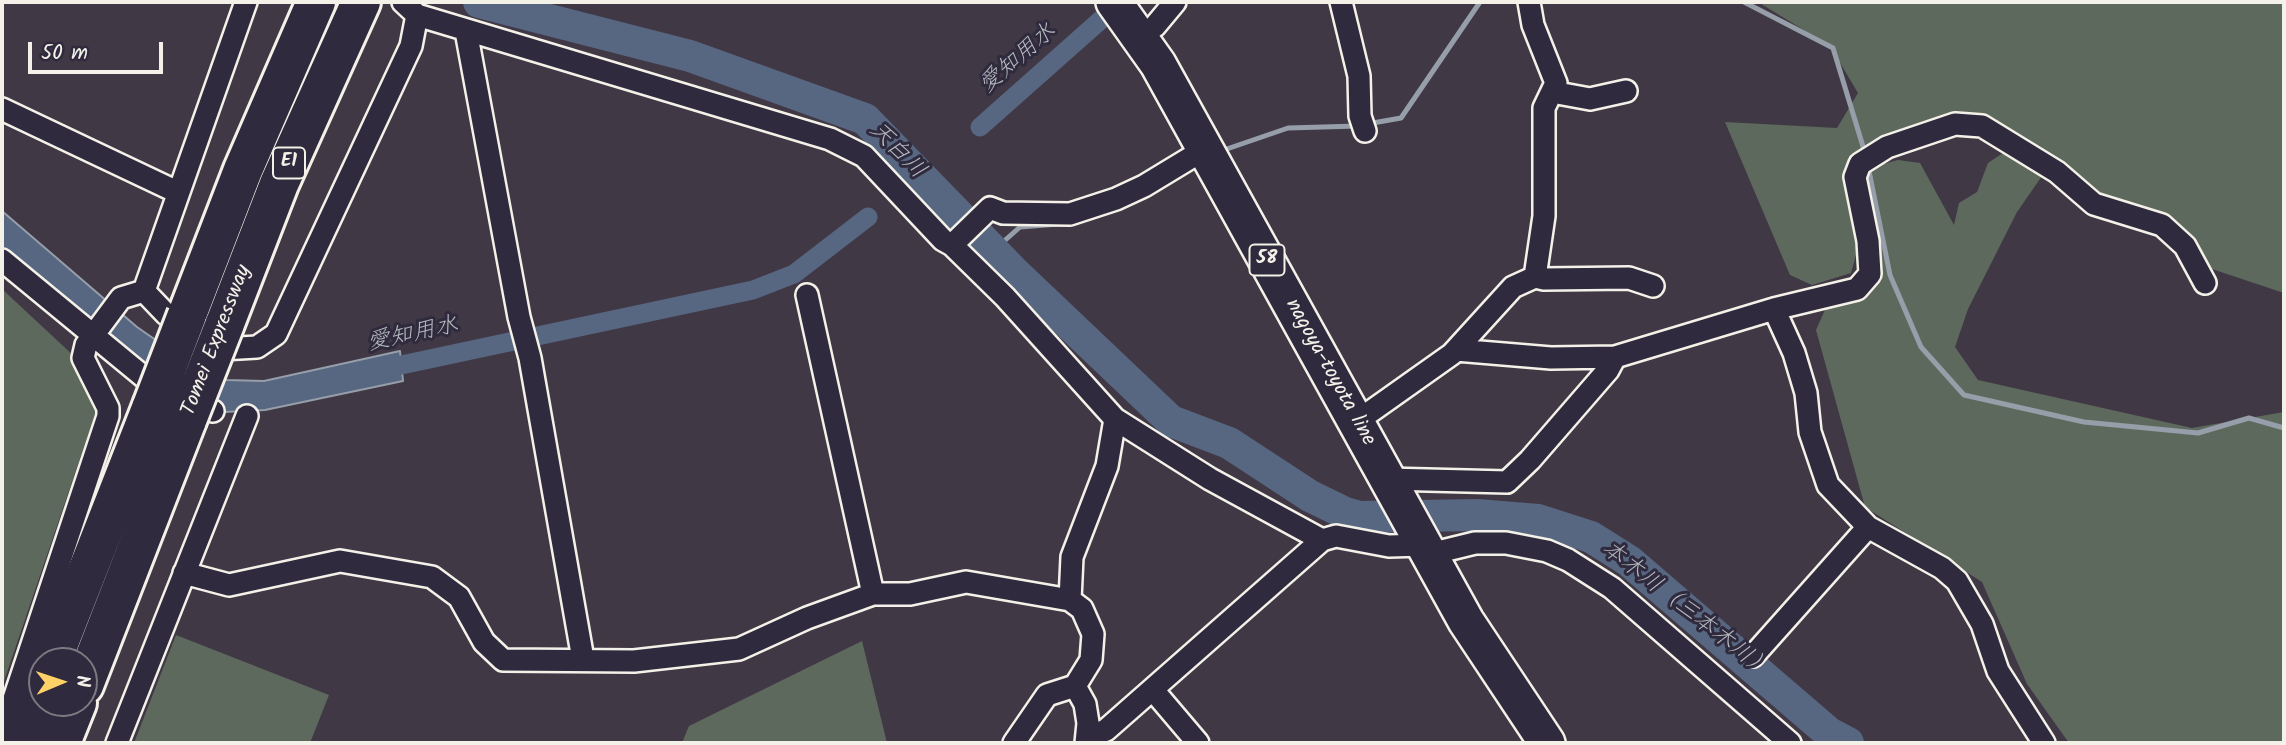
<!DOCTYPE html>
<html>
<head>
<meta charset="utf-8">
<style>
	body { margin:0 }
	#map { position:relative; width:2286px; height:745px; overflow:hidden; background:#413845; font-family:Kalam,sans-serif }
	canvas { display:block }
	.frame { position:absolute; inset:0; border:4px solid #f4f1e8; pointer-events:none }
	.north { position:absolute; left:28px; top:647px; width:70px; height:70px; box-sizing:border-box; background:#2f2a3d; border:2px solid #7e7a81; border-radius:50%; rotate:88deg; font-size:19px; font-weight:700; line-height:28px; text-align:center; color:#f4f1e8 }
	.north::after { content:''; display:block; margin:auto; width:24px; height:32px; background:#ffd166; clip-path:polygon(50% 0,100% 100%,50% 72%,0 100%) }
	.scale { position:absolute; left:28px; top:42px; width:135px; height:32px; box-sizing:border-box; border:4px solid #f4f1e8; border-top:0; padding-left:9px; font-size:21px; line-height:24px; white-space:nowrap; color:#f4f1e8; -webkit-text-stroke:5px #2f2a3d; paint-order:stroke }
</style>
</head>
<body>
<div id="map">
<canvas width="2286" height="745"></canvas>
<div class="frame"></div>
<div class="north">N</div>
<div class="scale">50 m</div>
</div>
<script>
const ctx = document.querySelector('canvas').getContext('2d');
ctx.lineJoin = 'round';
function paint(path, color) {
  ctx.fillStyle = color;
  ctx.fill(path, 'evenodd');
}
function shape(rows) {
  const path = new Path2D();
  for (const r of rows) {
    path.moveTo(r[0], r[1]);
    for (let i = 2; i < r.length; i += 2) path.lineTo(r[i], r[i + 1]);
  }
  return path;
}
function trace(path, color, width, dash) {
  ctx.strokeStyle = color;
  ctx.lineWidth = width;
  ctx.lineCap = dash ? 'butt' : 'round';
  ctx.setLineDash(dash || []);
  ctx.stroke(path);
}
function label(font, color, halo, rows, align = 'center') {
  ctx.font = font + ' Kalam,"Klee One",sans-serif';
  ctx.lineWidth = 6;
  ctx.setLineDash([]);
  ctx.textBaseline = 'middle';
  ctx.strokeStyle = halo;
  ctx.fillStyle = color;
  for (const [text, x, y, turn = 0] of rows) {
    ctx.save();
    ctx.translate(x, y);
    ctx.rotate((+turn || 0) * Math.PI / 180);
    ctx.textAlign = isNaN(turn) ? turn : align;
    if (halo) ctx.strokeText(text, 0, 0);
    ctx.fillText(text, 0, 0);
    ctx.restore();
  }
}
const green = shape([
	[1758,2,2284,2,2284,293,2212,269,2170,223,2114,206,2064,163,1984,119,1858,159,1859,244,1851,273,1812,285,1790,275,1725,122,1837,128,1858,93,1830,46],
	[2003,153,2042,176,2017,212,1968,309,1955,347,1978,380,2192,428,2284,412,2284,743,2069,743,2027,684,1982,582,1865,507,1816,330,1828,303,1867,295,1879,280,1882,262,1866,179,1876,166,1898,160,1920,163,1954,225,1959,203,1977,192,1988,163],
	[2,289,105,385,2,687],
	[176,635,329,695,310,743,134,743],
	[862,641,887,743,682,743,689,726]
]);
const water = shape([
	[2,211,137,327,196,368,227,380,264,381,400,351,403,381,265,410,224,412,147,375,2,249,2,211]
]);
const stream = shape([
	[1744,2,1833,48,1865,153],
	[1367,124,1401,118,1480,2],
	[1221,151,1288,128,1357,126],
	[1868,166,1890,275,1921,347,1964,395,2084,422,2198,433,2249,418,2284,428],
	[1087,219,1111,211],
	[994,250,1020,227,1071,223]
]);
const canal = shape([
	[980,127,1121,2],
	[378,370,753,290,794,274,868,217]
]);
const river = shape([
	[479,2,690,56,865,119,1012,270,1171,421,1229,443,1310,496,1345,513,1359,517,1477,515,1538,520,1591,537,1629,561,1829,733,1848,743]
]);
const street = shape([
	[403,2,417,15,830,139,864,156,943,240,952,245,1005,297,1115,419,1210,479,1322,540],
	[1341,2,1359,76,1360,116,1365,131],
	[466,31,519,317,530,358,583,659],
	[1141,36,1155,26,1175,2],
	[1552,92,1590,99,1626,91],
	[2,109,177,192],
	[952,245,990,208,1003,213,1070,214,1116,199,1144,186,1205,149],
	[2,260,167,396,188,406,213,411],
	[1535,277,1544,279,1629,278,1653,286],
	[144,291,166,314,222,349,257,347,276,334,411,46,417,15],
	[807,295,873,594],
	[1774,309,1794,353,1806,393,1810,432,1828,485,1868,527,1942,568,1957,581,1982,624,1998,671,2044,743],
	[1456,350,1551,358,1615,357,1774,309,1857,289,1870,274,1868,241,1855,177,1860,164,1887,147,1955,124,1982,126,2057,172,2094,204,2162,225,2185,246,2205,283],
	[1356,422,1452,354,1513,287,1535,277,1544,216,1544,108,1556,83,1533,25,1529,2],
	[1387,479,1507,482,1530,460,1608,370,1615,357],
	[1430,554,1475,543,1506,543,1547,551,1568,560,1612,588,1790,743],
	[184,573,229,585,340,561,432,577,459,597,484,642,503,660,634,661,739,649,807,618,873,594,910,594,966,582,1070,600,1082,609,1093,634,1091,660,1075,686,1047,695,1014,743],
	[1070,600,1072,557,1107,466,1115,419],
	[1753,656,1868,527],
	[1075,686,1085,704,1088,723,1086,743],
	[1153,690,1198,743],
	[2,735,108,416,108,408,83,358,86,345,121,298,144,291,246,2],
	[1087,738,1106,730,1322,540,1336,536,1389,546,1424,545],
	[117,743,247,416]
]);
const primary = shape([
	[1114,2,1158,64,1466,621,1547,743]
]);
const highway = shape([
	[187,315,243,170,316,2],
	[224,326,279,184,361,2],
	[52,661,152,406],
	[84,685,187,420],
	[22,743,42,688],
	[61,743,77,703]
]);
const highwayBridge = shape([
	[152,406,187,315],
	[187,420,224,326]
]);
const shields = [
	[289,163,32],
	[1267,260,35]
];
const shieldNames = [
	["E1",289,163],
	["58",1267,260]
];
const streetNames = [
	["Tomei Expressway",218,341,-69],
	["nagoya-toyota line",1329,373,61]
];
const waterNames = [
	["愛知用水",1019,60,-41],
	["天白川",896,152,45],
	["愛知用水",413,336,-12],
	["本木川（三本木川）",1685,611,38]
];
paint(green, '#5e695e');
paint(water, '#576681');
trace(water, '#969eaa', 2);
trace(stream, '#969eaa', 5);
trace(canal, '#576681', 19);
trace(river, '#576681', 32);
trace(street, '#f4f1e8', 26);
trace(primary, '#f4f1e8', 40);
trace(highway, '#f4f1e8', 44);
trace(street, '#2f2a3d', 21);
trace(primary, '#2f2a3d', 35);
trace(highway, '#2f2a3d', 38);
trace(highwayBridge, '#f4f1e8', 44, []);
trace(highwayBridge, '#2f2a3d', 38);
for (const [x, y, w] of shields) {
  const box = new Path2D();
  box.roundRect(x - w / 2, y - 15.5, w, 31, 5);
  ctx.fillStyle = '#2f2a3d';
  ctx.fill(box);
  trace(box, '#f4f1e8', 2);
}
label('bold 19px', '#f4f1e8', null, shieldNames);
label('21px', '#f4f1e8', '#2f2a3d', streetNames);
label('italic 23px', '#b5b9bf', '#2f2a3d', waterNames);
</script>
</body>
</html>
